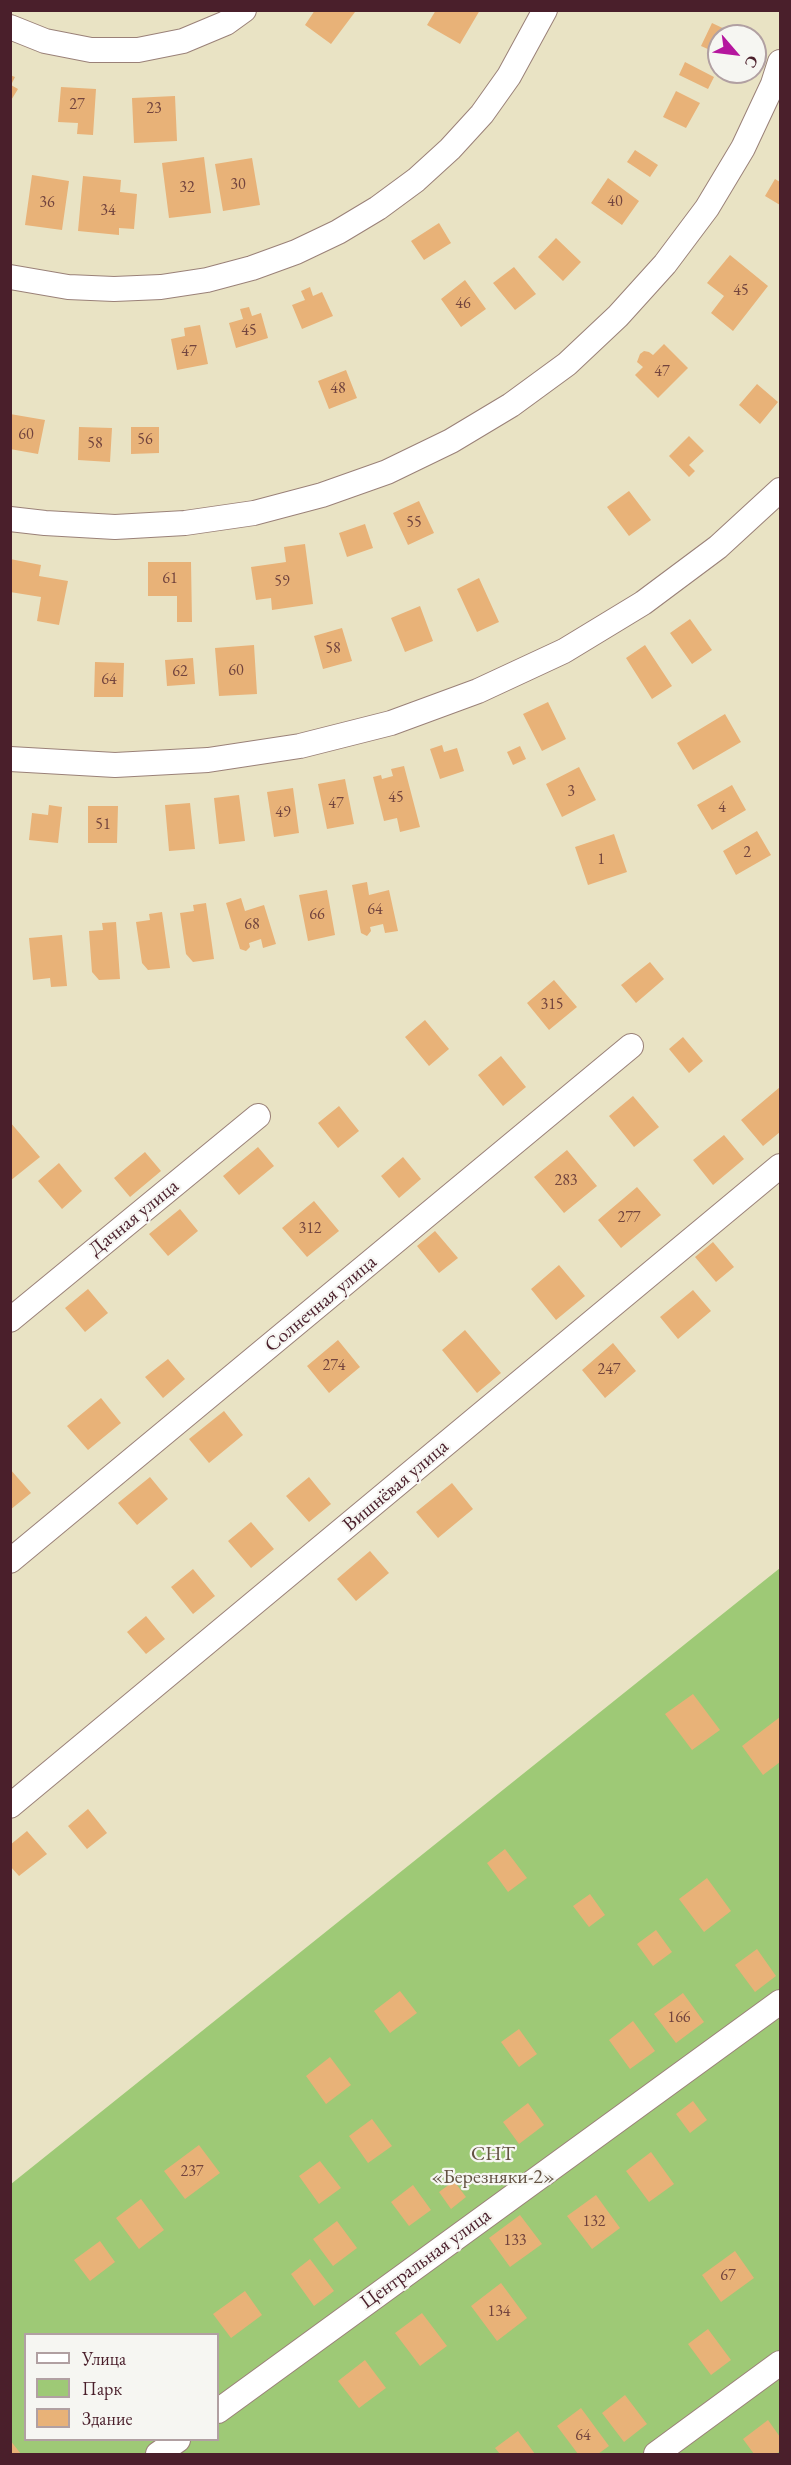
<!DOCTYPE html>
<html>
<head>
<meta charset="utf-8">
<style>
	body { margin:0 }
	#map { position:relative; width:791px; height:2465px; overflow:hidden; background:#e9e3c4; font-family:"EB Garamond",serif }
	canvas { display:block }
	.frame { position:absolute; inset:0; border:12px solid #4a1f2b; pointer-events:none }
	.legend { position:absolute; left:24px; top:2333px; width:195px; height:108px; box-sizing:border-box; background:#f6f6f2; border:2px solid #b1a0a2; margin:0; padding:8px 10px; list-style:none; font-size:18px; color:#4a1f2b }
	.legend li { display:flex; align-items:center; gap:12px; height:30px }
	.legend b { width:30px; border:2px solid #b1a0a2 }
	.north { position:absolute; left:707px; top:24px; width:60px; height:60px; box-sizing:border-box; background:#f6f6f2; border:2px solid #b1a0a2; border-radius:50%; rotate:118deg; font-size:16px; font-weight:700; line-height:24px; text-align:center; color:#4a1f2b }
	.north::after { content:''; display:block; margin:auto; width:21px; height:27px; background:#b5179e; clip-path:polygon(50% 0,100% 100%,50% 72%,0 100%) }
</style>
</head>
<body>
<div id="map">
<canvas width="791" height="2465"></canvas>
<div class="frame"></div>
<ul class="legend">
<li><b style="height:8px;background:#fff"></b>Улица</li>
<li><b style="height:16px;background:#9ec976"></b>Парк</li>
<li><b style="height:16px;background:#e8b278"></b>Здание</li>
</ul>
<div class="north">С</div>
</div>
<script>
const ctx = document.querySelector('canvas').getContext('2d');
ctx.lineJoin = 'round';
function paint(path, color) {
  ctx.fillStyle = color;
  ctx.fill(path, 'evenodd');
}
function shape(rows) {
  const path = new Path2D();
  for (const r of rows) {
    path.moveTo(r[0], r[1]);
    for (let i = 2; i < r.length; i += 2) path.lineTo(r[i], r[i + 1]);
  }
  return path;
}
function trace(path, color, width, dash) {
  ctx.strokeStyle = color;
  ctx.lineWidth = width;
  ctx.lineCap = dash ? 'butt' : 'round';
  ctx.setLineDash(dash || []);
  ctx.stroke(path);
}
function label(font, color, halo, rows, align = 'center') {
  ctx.font = font + ' "EB Garamond",serif';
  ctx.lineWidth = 4.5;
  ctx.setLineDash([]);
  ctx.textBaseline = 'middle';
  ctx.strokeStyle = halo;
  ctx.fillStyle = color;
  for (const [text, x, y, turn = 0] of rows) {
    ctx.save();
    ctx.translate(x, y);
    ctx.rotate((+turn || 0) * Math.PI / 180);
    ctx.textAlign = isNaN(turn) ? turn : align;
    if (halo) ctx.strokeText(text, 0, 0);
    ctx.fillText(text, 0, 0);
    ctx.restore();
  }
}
const green = shape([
	[780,1568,780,2454,11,2454,11,2184],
	[26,2334,218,2334,218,2440,26,2440]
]);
const building = shape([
	[315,10,353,10,355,12,331,44,305,25],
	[436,10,480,10,460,44,427,25],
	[712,23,733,33,732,36,719,36,719,54,701,46],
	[685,62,714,77,708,89,679,75],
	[10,75,15,77,11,85,18,89,10,102],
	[61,87,96,89,93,135,77,134,78,123,58,122],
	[676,91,700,103,686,128,663,117],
	[175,96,177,141,134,143,132,98],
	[635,150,658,165,650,177,627,162],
	[204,157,211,213,169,218,162,163],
	[252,158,260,205,223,211,215,164],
	[32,175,69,181,62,230,25,225],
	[83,176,121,180,120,192,137,194,134,229,119,228,119,235,78,231],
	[608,178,639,201,622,225,591,203],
	[775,179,780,182,780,205,765,196],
	[439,223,451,243,424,260,411,241],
	[556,238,581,262,563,281,538,257],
	[730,255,768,286,733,331,711,313,724,296,707,283],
	[514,267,536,294,515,310,493,283],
	[465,280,486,309,461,327,441,299],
	[310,287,313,296,322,292,333,316,302,329,292,305,305,300,301,291],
	[249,307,252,316,261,313,268,338,236,348,229,323,243,319,240,309],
	[200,325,208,364,177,370,171,339,185,336,184,328],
	[664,344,688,368,658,398,635,375,643,367,637,362,640,354,644,351,649,352,653,355],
	[346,370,357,398,329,409,318,381],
	[757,384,778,402,760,424,739,405],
	[10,414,45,420,38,454,10,449],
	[79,427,112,428,110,462,78,460],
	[131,427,159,427,159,453,131,454],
	[689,436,704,451,689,465,695,471,689,477,669,456],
	[629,491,651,520,629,536,607,507],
	[419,501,434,533,408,545,393,513],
	[365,524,373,548,347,557,339,533],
	[305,544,313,604,272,610,271,598,256,600,251,567,286,562,284,547],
	[10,559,41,565,39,576,68,581,59,625,37,621,41,597,10,592],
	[148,562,191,562,192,622,177,622,177,596,148,596],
	[479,578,499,622,477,632,457,589],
	[420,606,433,641,405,652,391,618],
	[690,619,712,650,692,664,670,633],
	[342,628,352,661,323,669,314,636],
	[254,645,257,694,219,696,215,648],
	[645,645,672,686,652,699,626,658],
	[193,658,195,684,167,686,165,660],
	[95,662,124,663,123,697,94,697],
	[548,702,566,739,542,751,523,714],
	[725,714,741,742,693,770,677,743],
	[442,745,444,752,457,748,464,771,440,779,430,749],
	[520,746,526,759,513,765,507,752],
	[404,766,420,827,400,832,397,818,384,821,373,777,381,775,382,779,393,776,391,769],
	[579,767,596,800,562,817,546,784],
	[345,779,354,824,327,829,318,784],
	[732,785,746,810,712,830,697,805],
	[293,788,299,833,274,837,267,792],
	[239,795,245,841,219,844,214,798],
	[190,803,195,849,169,851,165,805],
	[49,805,62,807,58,843,29,840,32,813,48,815],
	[88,806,118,806,117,843,88,843],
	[757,831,771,855,736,875,723,851],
	[614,834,627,872,588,885,575,847],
	[367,882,369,895,389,890,398,931,385,933,383,924,370,927,371,931,367,936,361,933,352,885],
	[327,890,335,935,308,941,299,895],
	[241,898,245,911,264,905,276,944,263,948,261,939,249,943,250,947,246,951,240,949,226,903],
	[206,903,214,959,193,962,186,954,180,913,194,911,193,905],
	[162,912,170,968,148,970,142,963,136,922,150,920,149,914],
	[116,922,120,979,99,980,92,972,89,931,103,930,102,923],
	[62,935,67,986,51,987,50,978,33,980,29,938],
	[650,962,664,979,636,1003,621,985],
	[554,980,577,1007,549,1030,527,1003],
	[425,1020,449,1049,429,1066,405,1037],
	[683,1037,703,1061,689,1073,669,1049],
	[501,1056,526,1087,503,1106,478,1075],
	[780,1087,780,1132,763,1146,741,1120],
	[633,1096,659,1127,634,1147,609,1116],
	[339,1106,359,1131,338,1148,318,1123],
	[10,1122,40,1157,10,1181],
	[724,1135,744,1159,713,1185,693,1160],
	[258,1147,274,1166,239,1195,223,1176],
	[567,1150,597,1186,564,1213,534,1177],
	[145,1152,161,1171,130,1197,114,1178],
	[403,1157,421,1179,399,1198,381,1176],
	[59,1163,82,1191,62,1209,38,1181],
	[637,1187,661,1215,621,1248,598,1220],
	[314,1201,339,1231,307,1257,282,1228],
	[180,1209,198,1231,168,1256,149,1234],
	[435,1231,458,1258,439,1273,417,1246],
	[713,1242,734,1267,716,1282,695,1257],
	[559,1265,585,1296,556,1320,531,1289],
	[88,1289,108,1313,85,1332,65,1308],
	[693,1290,711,1311,678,1339,660,1317],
	[465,1330,501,1373,477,1393,442,1350],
	[338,1340,360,1367,329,1393,307,1366],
	[613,1343,636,1371,605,1398,582,1370],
	[168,1359,185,1379,163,1398,145,1377],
	[101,1398,121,1423,88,1450,67,1426],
	[224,1411,243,1435,209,1463,189,1439],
	[10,1469,31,1493,10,1510],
	[150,1477,168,1499,137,1525,118,1503],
	[309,1477,331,1504,309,1522,286,1496],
	[452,1483,473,1509,438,1538,416,1512],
	[251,1522,274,1549,251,1568,228,1541],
	[370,1551,389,1573,356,1601,337,1579],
	[193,1569,215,1596,193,1614,171,1587],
	[146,1616,165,1639,146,1654,127,1632],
	[693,1694,720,1730,692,1750,665,1714],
	[780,1717,780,1762,763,1775,742,1746],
	[88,1809,107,1833,87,1849,68,1826],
	[27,1831,47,1854,19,1876,10,1866,10,1845],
	[505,1849,527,1878,508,1892,487,1863],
	[707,1878,731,1911,704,1932,679,1899],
	[590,1894,605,1915,589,1927,573,1906],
	[656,1930,672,1952,653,1966,637,1944],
	[757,1949,776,1976,755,1992,735,1965],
	[400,1991,417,2013,390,2033,374,2011],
	[683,1993,704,2022,676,2043,654,2014],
	[633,2021,655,2051,630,2069,609,2040],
	[519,2029,537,2054,519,2067,501,2042],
	[330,2057,351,2085,326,2104,306,2076],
	[693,2101,707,2120,690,2133,676,2114],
	[528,2103,544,2125,519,2144,503,2122],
	[372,2119,392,2146,368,2163,349,2136],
	[199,2145,220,2173,185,2199,164,2171],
	[651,2152,674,2184,649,2202,626,2171],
	[320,2161,341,2188,319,2204,299,2176],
	[454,2181,466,2197,451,2209,439,2192],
	[413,2185,431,2210,409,2226,391,2202],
	[596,2195,620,2228,592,2249,567,2216],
	[141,2199,164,2230,139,2249,116,2218],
	[520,2215,542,2244,510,2267,489,2238],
	[337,2221,357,2248,333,2266,313,2239],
	[100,2241,115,2262,90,2281,74,2260],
	[735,2251,754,2278,721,2302,702,2275],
	[310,2259,334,2291,314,2306,291,2274],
	[501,2283,527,2318,497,2341,471,2306],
	[245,2291,262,2315,231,2338,213,2314],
	[422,2313,447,2346,420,2366,395,2333],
	[708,2329,731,2360,711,2375,688,2344],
	[365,2360,386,2388,359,2408,338,2381],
	[625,2395,647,2424,624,2442,602,2413],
	[581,2408,609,2446,598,2454,578,2454,557,2426],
	[768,2420,780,2437,780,2451,776,2454,754,2454,743,2439],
	[518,2431,535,2454,500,2454,495,2448],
	[10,2440,21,2454,10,2454]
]);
const street = shape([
	[10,27,45,41,91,50,138,50,183,41,226,23,244,10],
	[10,277,68,287,114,289,161,287,207,280,252,268,296,252,338,232,378,208,416,180,450,149,482,114,509,76,545,10],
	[10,519,45,523,115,527,185,523,254,513,322,495,387,472,451,441,511,405,567,364,618,316,665,264,707,208,743,148,773,84,780,62],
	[10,759,115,765,208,760,300,746,391,723,478,691,564,651,643,603,718,547,780,490],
	[10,1320,258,1116],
	[10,1561,631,1046],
	[10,1806,780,1166],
	[218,2411,780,2002],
	[158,2454,178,2440],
	[656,2454,780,2363]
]);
const numberNames = [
	["27",77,105],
	["23",154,109],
	["30",238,185],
	["32",187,188],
	["40",615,202],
	["36",47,203],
	["34",108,211],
	["45",741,291],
	["46",463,304],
	["45",249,331],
	["47",189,352],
	["47",662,372],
	["48",338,389],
	["60",26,435],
	["56",145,440],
	["58",95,444],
	["55",414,523],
	["61",170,579],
	["59",282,582],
	["58",333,649],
	["60",236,671],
	["62",180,672],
	["64",109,680],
	["3",571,792],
	["45",396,798],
	["47",336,804],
	["4",722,808],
	["49",283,813],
	["51",103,825],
	["2",747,853],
	["1",601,860],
	["64",375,910],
	["66",317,915],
	["68",252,925],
	["315",552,1005],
	["283",566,1181],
	["277",629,1218],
	["312",310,1229],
	["274",334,1366],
	["247",609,1370],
	["166",679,2018],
	["237",192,2172],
	["132",594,2222],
	["133",515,2241],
	["67",728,2276],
	["134",499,2312],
	["64",583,2436]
];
const streetNames = [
	["Дачная улица",134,1218,-39],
	["Солнечная улица",321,1304,-40],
	["Вишнёвая улица",396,1486,-40],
	["Центральная улица",426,2259,-36]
];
const parkNames = [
	["СНТ",493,2155],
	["«Березняки-2»",493,2178]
];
paint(green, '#9ec976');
paint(building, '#e8b278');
trace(street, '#9a8178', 26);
trace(street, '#fff', 24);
label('16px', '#72443e', null, numberNames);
label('20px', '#4a1f2b', '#f6f6f2', streetNames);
label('20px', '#635242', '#f6f6f2', parkNames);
</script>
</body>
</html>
